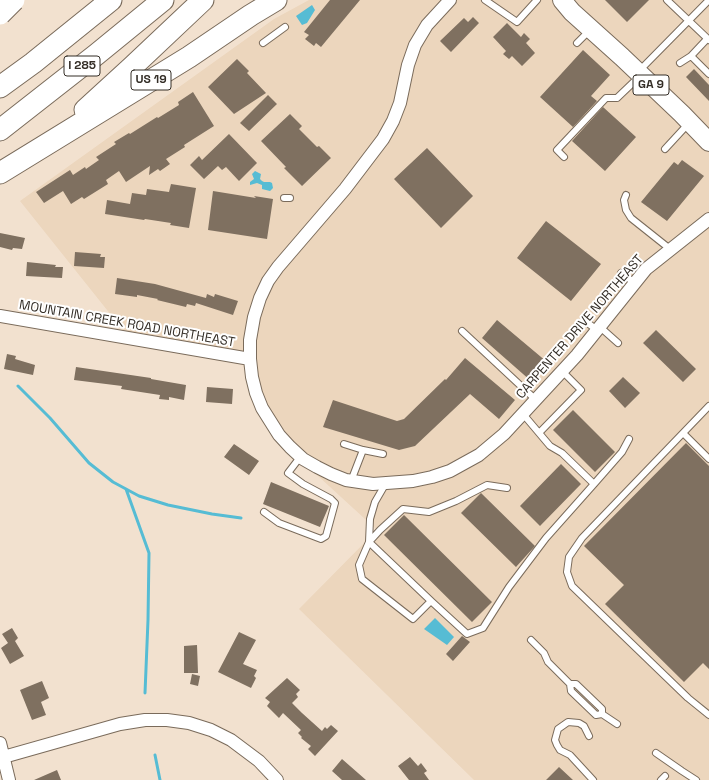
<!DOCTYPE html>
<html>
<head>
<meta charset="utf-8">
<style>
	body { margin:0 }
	canvas { display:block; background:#f2e1cf }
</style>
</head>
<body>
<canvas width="709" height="780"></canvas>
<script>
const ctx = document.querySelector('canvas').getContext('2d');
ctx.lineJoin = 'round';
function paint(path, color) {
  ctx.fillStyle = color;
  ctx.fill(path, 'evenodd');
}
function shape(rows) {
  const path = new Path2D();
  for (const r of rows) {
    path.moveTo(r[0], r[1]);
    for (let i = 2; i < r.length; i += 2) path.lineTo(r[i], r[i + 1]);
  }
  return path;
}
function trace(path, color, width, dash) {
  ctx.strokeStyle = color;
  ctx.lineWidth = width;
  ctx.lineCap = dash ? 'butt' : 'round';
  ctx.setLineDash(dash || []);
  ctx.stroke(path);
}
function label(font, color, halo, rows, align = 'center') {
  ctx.font = font + ' "Space Grotesk",sans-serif';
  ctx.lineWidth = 4;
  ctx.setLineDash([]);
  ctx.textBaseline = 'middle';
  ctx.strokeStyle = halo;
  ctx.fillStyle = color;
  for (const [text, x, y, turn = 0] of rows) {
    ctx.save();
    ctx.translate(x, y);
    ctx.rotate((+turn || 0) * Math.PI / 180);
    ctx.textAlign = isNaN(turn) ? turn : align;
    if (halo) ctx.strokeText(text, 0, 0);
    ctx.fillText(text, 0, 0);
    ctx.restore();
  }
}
const built = shape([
	[309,0,709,0,709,780,474,780,299,609,377,530,270,432,238,353,135,345,20,201,274,19]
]);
const water = shape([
	[312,5,315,10,307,23,302,25,296,16],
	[255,171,261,174,260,179,262,181,264,182,270,182,272,183,273,188,270,191,262,189,262,185,257,183,250,185,250,182,254,179,252,174],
	[435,618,454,637,447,645,424,629]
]);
const stream = shape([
	[18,386,50,418,89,463,113,482,139,496,168,505,212,514,241,518],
	[126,489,149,553,148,620,145,693],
	[155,755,160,780]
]);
const building = shape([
	[330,0,360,0,321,47,316,43,314,46,305,39,309,35,304,32],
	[605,0,649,0,627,22],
	[473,17,479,23,451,52,440,41,464,18,468,22],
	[507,23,521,37,524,33,530,39,526,43,535,53,522,66,512,56,509,59,503,54,506,51,493,37],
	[583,50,610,75,591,96,597,101,573,127,540,97],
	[237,59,249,71,247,73,266,93,234,114,208,87],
	[694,69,709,85,709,101,686,77],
	[193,92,214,126,184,145,185,147,166,159,170,164,160,171,158,169,149,175,150,166,126,182,119,171,106,180,108,184,84,199,82,197,71,204,63,191,44,203,36,192,70,170,73,175,85,167,86,169,99,160,96,157,116,144,114,142,129,133,130,134,157,117,158,118,179,105,178,102],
	[268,95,277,104,249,131,240,123],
	[603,107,636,137,605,171,572,141],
	[290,114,302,126,299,129,317,147,319,146,331,158,302,186,284,168,286,167,261,141],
	[229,134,257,163,239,181,226,167,222,170,218,166,204,179,190,165,199,156,202,160],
	[427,148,473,196,441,228,394,179],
	[682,160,704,176,667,221,641,202,674,162,678,165],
	[171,184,196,188,189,228,170,225,171,223,145,219,144,220,105,214,107,200,130,204,132,193,146,195,147,189,169,192],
	[213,191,256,198,254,196,273,199,267,239,208,230],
	[546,221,601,264,571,301,517,258],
	[0,233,25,238,22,249,13,248,12,250,0,247],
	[75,252,101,254,100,257,105,257,104,268,74,266],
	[27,262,56,265,55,267,63,267,62,278,26,276],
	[117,278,155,284,206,298,207,294,214,297,215,294,238,301,233,315,196,303,195,306,187,304,186,307,157,300,158,299,137,295,137,297,115,294],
	[497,320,547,362,531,381,482,338],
	[656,330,696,369,683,382,643,343],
	[7,354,16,356,15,359,35,365,33,375,4,369],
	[465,358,515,400,499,419,470,394,415,446,399,450,323,427,333,400,397,421,404,419,445,379,446,380],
	[76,367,151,378,151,379,186,385,184,400,169,397,169,400,159,399,160,395,121,389,122,386,74,380],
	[623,377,640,393,625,408,609,391],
	[207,387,233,389,232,404,206,402],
	[573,410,615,452,595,472,553,430],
	[686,443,709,466,709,669,703,663,684,682,605,604,624,585,584,546],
	[234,444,259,461,249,475,224,457],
	[561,464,581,484,540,526,520,506],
	[271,482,329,506,320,527,263,504],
	[481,493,535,546,516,567,461,513],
	[404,515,492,602,472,622,384,535],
	[12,628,18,638,15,641,24,656,10,664,1,648,8,643,2,634],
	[239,632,256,640,243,664,257,670,254,676,256,678,251,688,218,672],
	[462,636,470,642,453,661,446,654],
	[197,645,198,673,184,673,184,646],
	[192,674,200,676,198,686,190,684],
	[287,678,300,690,296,694,298,697,292,703,302,713,322,731,325,727,327,729,331,725,338,731,315,756,308,749,311,746,301,738,302,737,298,733,301,730,283,713,279,718,267,706,270,702,265,698],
	[42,681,49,698,41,702,46,715,32,720,20,690],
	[410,757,418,766,421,763,427,771,424,773,429,780,409,780,398,766],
	[342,759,366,780,342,780,332,771],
	[559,767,573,780,546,780],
	[57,770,61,780,34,780]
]);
const lane = shape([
	[485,0,517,22,537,0],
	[667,0,709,40],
	[263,43,285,27],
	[577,43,590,30],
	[691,56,709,74],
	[680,63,691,56,707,39],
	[639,71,709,0],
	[665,149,689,123],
	[564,157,557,150,606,98,617,98,640,76],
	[626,195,624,200,626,210,631,218,670,249],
	[284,198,290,198],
	[621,273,635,283],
	[585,321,597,330],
	[600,327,618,343],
	[462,331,536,400],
	[709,406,582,538,569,557,567,572,572,586,688,698,709,715],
	[539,433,581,390,562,371],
	[683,433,709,459],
	[344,444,363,450,383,454],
	[351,481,363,450],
	[386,483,375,502,370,519,369,542,431,601],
	[594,484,622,452,629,439],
	[507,488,487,485,456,501,429,512,403,509,380,530,369,542,359,565,362,579,413,619,431,601,467,634,483,628,509,587,546,538,594,484,562,453,550,446,523,414],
	[264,512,279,523,321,539,326,536,335,503,331,499,303,484,288,473,301,456],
	[531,640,544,653,548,662,570,684,571,691,596,715,602,714,617,724],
	[570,684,576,684,602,709,602,714],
	[589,736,584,726,579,723,568,722,558,729,555,740,557,745,560,750,570,755,593,780],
	[656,753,682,771,696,780],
	[661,780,665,776]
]);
const street = shape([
	[450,0,427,25,415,45,408,65,400,103,393,121,383,139,345,189,278,267,268,281,260,298,254,317,250,340,250,359,252,377,256,393,262,408,279,435,290,447,303,459,317,467,331,474,346,480,373,484,413,481,432,477,450,471,479,455,504,434,577,355,646,269,709,219],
	[0,316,250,359],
	[0,743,9,780],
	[0,758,120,724,145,720,167,720,189,723,211,730,231,740,259,761,277,780]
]);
const primary = shape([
	[562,0,572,12,622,57,682,114,709,142]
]);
const highway = shape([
	[0,87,33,63,111,0],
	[85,110,132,67,203,0],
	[0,130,97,54,163,0],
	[0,173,189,57,251,15,276,0]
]);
const highwayBridge = shape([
	[0,14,14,0]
]);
const shields = [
	[82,66,36],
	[151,80,40],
	[651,85,36]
];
const shieldNames = [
	["I 285",82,66],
	["US 19",151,80],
	["GA 9",651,85]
];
const streetNames = [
	["MOUNTAIN CREEK ROAD NORTHEAST",127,324,10],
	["CARPENTER DRIVE NORTHEAST",580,327,-49]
];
paint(built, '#ecd6bd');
paint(water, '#56bcd4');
trace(stream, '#56bcd4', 3);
paint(building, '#7f7060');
trace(lane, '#7a6b5b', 8);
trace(street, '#7a6b5b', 14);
trace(primary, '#7a6b5b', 20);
trace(highway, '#7a6b5b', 23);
trace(lane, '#fff', 6);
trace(street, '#fff', 12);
trace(primary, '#fff', 18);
trace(highway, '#fff', 21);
trace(highwayBridge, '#7a6b5b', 23, []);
trace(highwayBridge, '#fff', 21);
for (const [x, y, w] of shields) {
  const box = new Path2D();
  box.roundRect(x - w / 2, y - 10, w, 20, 3);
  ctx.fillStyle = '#fff';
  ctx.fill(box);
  trace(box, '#342e27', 1);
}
label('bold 12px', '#342e27', null, shieldNames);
label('13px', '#342e27', '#fff', streetNames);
</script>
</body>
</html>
